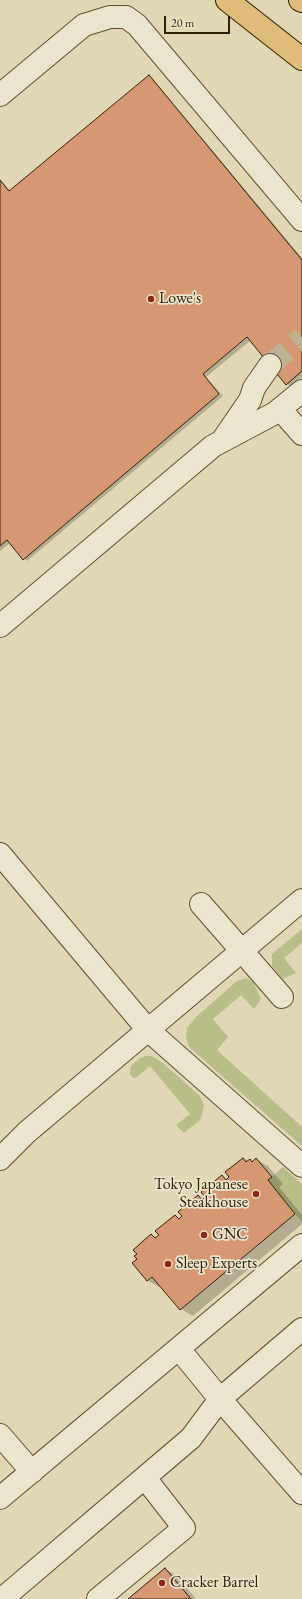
<!DOCTYPE html>
<html>
<head>
<meta charset="utf-8">
<style>
	body { margin:0 }
	#map { position:relative; width:302px; height:1599px; overflow:hidden; background:#e1d7b4; font-family:"EB Garamond",serif }
	canvas { display:block }
	.scale { position:absolute; left:164px; top:16px; width:66px; height:18px; box-sizing:border-box; border:2px solid #322005; border-top:0; padding-left:5px; font-size:12px; line-height:14px; white-space:nowrap; color:#322005; -webkit-text-stroke:3px #ece5ce; paint-order:stroke }
</style>
</head>
<body>
<div id="map">
<canvas width="302" height="1599"></canvas>
<div class="scale">20 m</div>
</div>
<script>
const ctx = document.querySelector('canvas').getContext('2d');
ctx.lineJoin = 'round';
function paint(path, color) {
  ctx.fillStyle = color;
  ctx.fill(path, 'evenodd');
}
function shape(rows) {
  const path = new Path2D();
  for (const r of rows) {
    path.moveTo(r[0], r[1]);
    for (let i = 2; i < r.length; i += 2) path.lineTo(r[i], r[i + 1]);
  }
  return path;
}
function trace(path, color, width, dash) {
  ctx.strokeStyle = color;
  ctx.lineWidth = width;
  ctx.lineCap = dash ? 'butt' : 'round';
  ctx.setLineDash(dash || []);
  ctx.stroke(path);
}
function label(font, color, halo, rows, align = 'center') {
  ctx.font = font + ' "EB Garamond",serif';
  ctx.lineWidth = 3.5;
  ctx.setLineDash([]);
  ctx.textBaseline = 'middle';
  ctx.strokeStyle = halo;
  ctx.fillStyle = color;
  for (const [text, x, y, turn = 0] of rows) {
    ctx.save();
    ctx.translate(x, y);
    ctx.rotate((+turn || 0) * Math.PI / 180);
    ctx.textAlign = isNaN(turn) ? turn : align;
    if (halo) ctx.strokeText(text, 0, 0);
    ctx.fillText(text, 0, 0);
    ctx.restore();
  }
}
const green = shape([
	[302,929,302,943,284,958,296,973,283,979,272,966,272,954],
	[246,978,253,982,261,999,254,1009,241,995,213,1019,228,1037,217,1050,302,1127,302,1146,189,1047,186,1037,187,1028,197,1016,237,981],
	[146,1056,152,1056,163,1063,200,1096,204,1105,202,1114,200,1120,184,1133,176,1125,190,1114,150,1066,134,1079,130,1074,131,1066,140,1058],
	[283,1167,302,1184,302,1222,268,1180]
]);
const shadow = shape([
	[149,77,153,79,302,258,302,377,291,386,287,384,251,340,206,377,223,396,27,561,10,543,0,551,0,179,10,191],
	[243,1159,253,1162,256,1159,268,1166,283,1184,279,1187,302,1215,302,1224,193,1316,181,1309,161,1286,159,1287,147,1280,138,1259,152,1235,157,1238,175,1216,180,1219,198,1196,204,1199,222,1176,227,1180],
	[165,1569,177,1576,196,1599,129,1599]
]);
const building = shape([
	[149,75,302,260,302,371,286,385,247,337,203,374,219,394,23,560,7,540,0,546,0,180,9,191,149,75],
	[243,1158,246,1162,250,1159,252,1162,256,1158,272,1177,268,1180,295,1214,180,1310,152,1277,147,1281,132,1263,137,1259,134,1256,137,1254,133,1250,151,1234,155,1238,159,1235,155,1231,175,1215,179,1219,182,1216,178,1212,198,1195,202,1200,205,1197,201,1192,222,1175,226,1180,229,1177,225,1172,243,1158],
	[165,1568,191,1599,128,1599,165,1568]
]);
const minorTunnel = shape([
	[270,365,302,338]
]);
const minor = shape([
	[0,95,84,25,110,17,126,17,137,25,302,220],
	[280,409,302,434],
	[224,438,250,400,254,388,270,365],
	[0,626,213,446,275,413,302,391],
	[0,854,148,1030,302,1166],
	[201,904,282,997],
	[0,1159,27,1132,302,900],
	[302,1329,220,1399,302,1493],
	[0,1435,32,1472],
	[0,1498,302,1245],
	[2,1599,191,1438,220,1399,179,1349],
	[98,1599,184,1528,145,1478]
]);
const major = shape([
	[227,0,302,59],
	[300,0,302,1]
]);
const markers = [
	[151,299,4,"#8f2418"],
	[256,1194,4,"#8f2418"],
	[204,1235,4,"#8f2418"],
	[168,1264,4,"#8f2418"],
	[162,1583,4,"#8f2418"]
];
const poiNames = [
	["Lowe's",159,299],
	["Tokyo Japanese",248,1185,"right"],
	["Steakhouse",248,1203,"right"],
	["GNC",212,1235],
	["Sleep Experts",176,1264],
	["Cracker Barrel",170,1583]
];
paint(green, '#b8bd8a');
paint(shadow, '#0003');
paint(building, '#d59872');
trace(building, '#322005', 1);
trace(minorTunnel, '#beb291', 22, [22, 11]);
trace(minor, '#5e4e31', 24);
trace(major, '#322005', 24);
trace(minor, '#ece5ce', 22);
trace(major, '#e0bc7a', 22);
for (const [x, y, r, color] of markers) {
  const dot = new Path2D();
  dot.arc(x, y, r, 0, 2 * Math.PI);
  ctx.fillStyle = color;
  ctx.fill(dot);
  trace(dot, '#ece5ce', 1.5);
}
label('16px', '#322005', '#ece5ce', poiNames, 'left');
</script>
</body>
</html>
